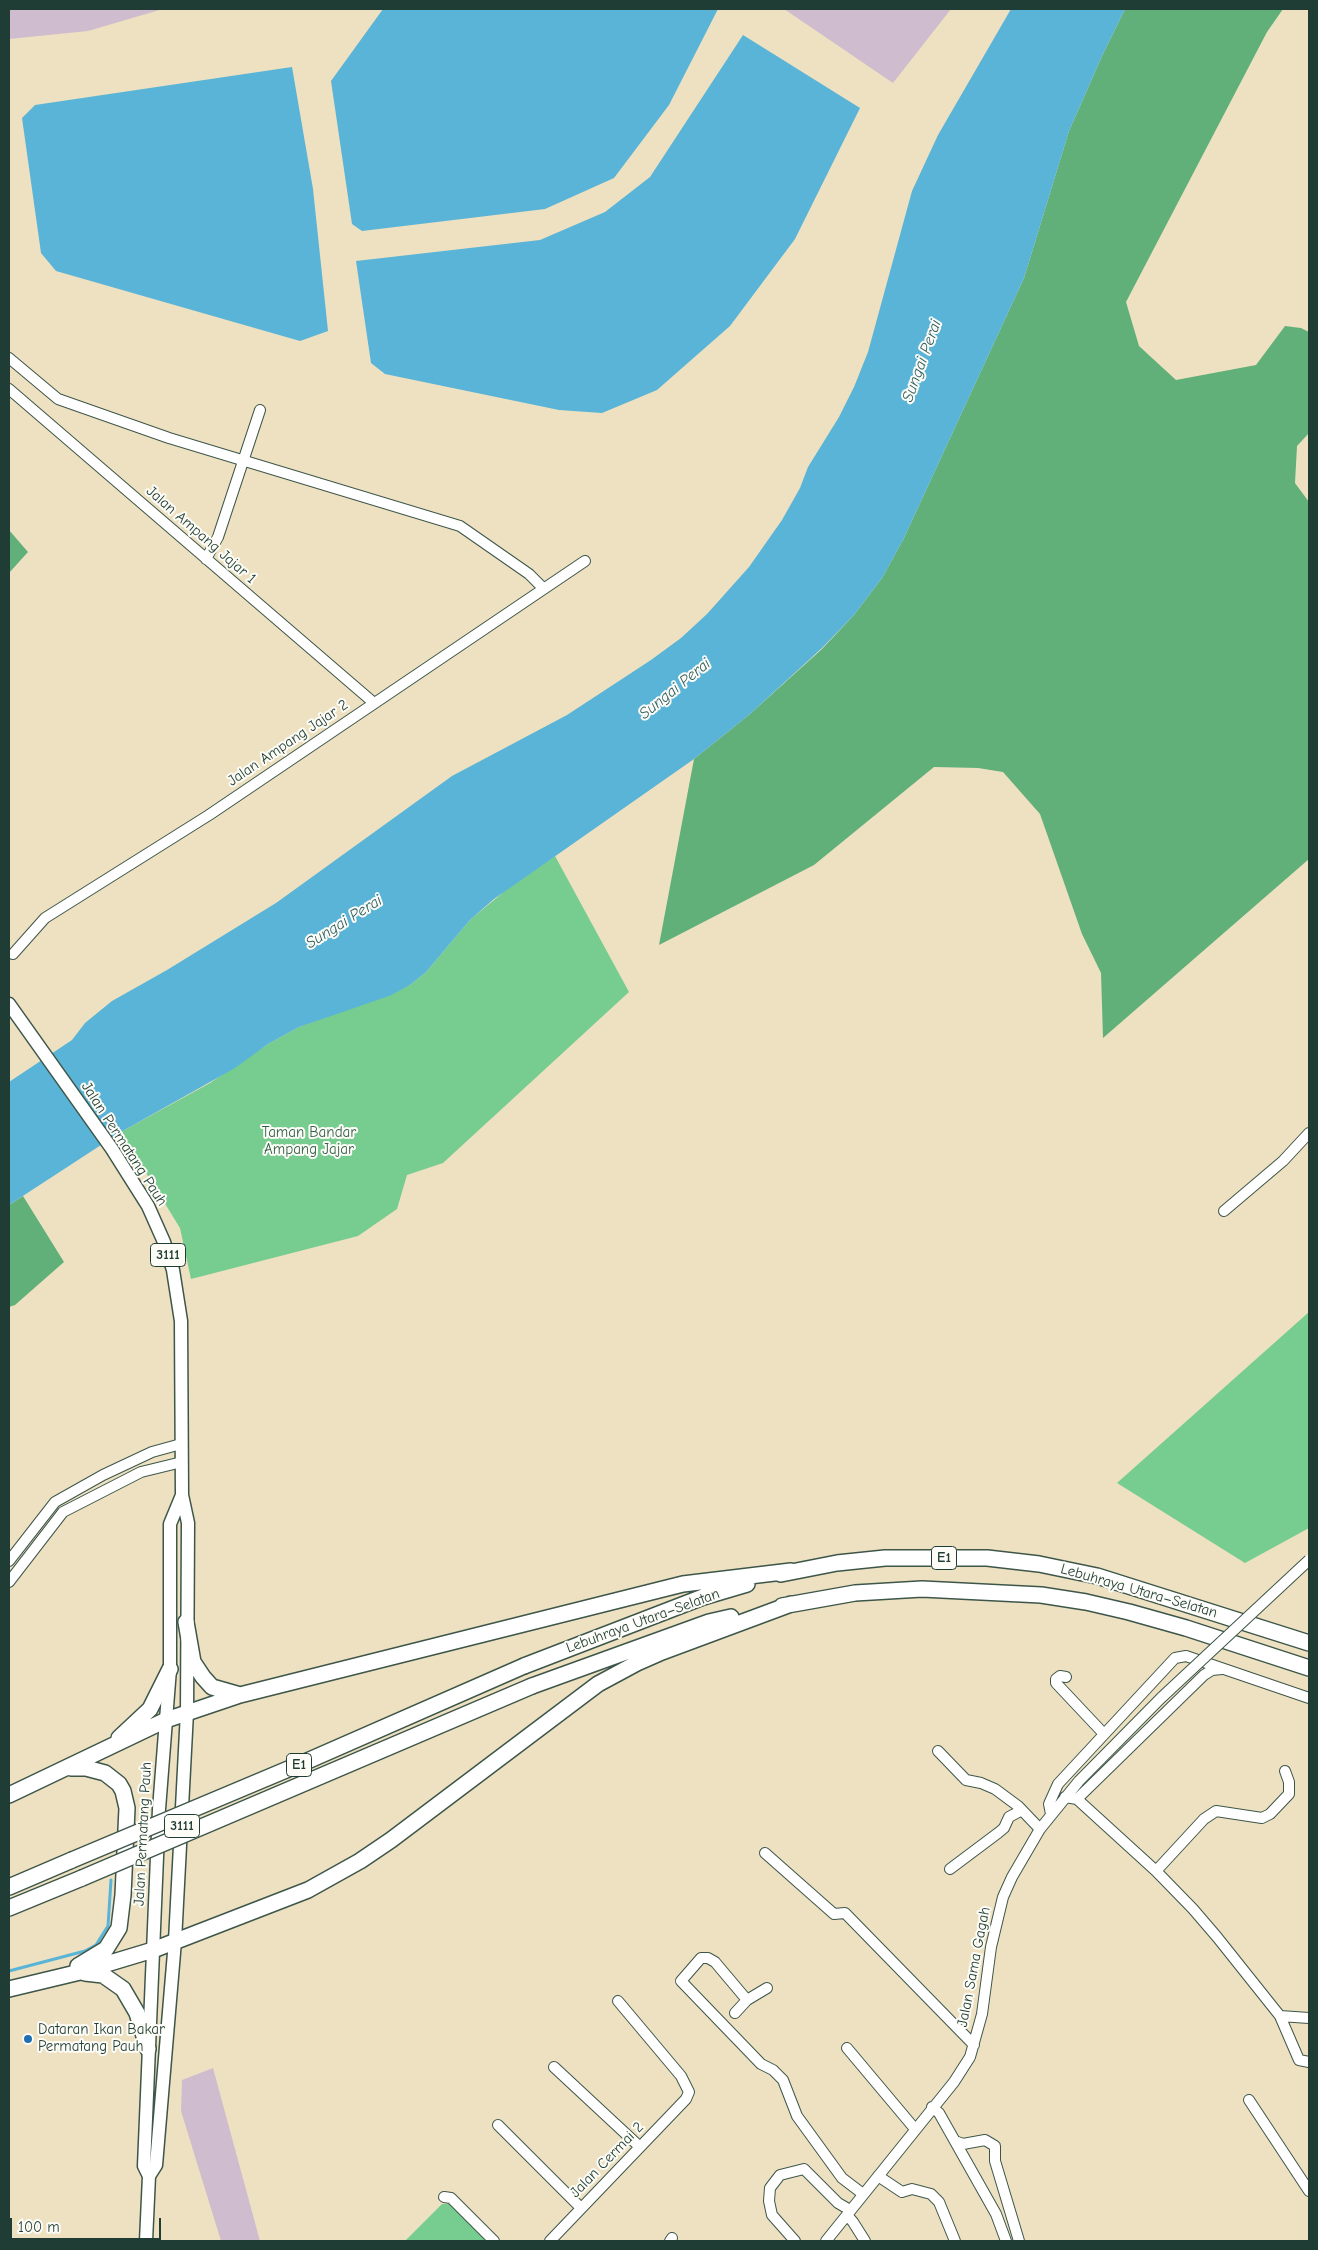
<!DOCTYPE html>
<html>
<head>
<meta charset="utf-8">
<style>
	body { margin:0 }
	#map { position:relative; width:1318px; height:2250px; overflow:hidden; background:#ede1c1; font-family:"Comic Neue",sans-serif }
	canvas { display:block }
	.frame { position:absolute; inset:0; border:10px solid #1f3d34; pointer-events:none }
	.scale { position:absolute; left:10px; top:2218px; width:151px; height:22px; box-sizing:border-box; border:2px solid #1f3d34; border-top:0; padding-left:6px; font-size:15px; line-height:18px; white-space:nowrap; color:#1f3d34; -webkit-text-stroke:4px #fdfcf7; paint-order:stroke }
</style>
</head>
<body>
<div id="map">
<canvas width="1318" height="2250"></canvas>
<div class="frame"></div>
<div class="scale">100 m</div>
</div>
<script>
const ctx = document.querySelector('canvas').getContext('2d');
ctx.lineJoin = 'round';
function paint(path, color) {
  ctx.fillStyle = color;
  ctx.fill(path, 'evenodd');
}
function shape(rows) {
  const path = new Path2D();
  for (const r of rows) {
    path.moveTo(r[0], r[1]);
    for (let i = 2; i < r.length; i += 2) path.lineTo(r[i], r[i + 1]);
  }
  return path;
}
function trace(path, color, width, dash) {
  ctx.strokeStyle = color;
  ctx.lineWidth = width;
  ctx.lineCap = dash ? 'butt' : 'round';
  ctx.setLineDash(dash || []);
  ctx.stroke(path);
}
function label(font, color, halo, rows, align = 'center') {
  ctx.font = font + ' "Comic Neue",sans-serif';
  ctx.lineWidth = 4;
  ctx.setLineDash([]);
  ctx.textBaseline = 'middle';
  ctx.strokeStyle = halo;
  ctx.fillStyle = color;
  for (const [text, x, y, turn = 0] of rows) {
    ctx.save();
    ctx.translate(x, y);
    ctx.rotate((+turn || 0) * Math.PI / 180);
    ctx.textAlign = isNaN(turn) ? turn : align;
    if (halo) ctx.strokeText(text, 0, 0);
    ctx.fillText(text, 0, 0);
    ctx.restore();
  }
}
const industrial = shape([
	[9,9,163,9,88,31,9,39],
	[784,9,951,9,893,83],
	[213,2068,260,2241,221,2241,181,2111,182,2080]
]);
const green = shape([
	[555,856,629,992,443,1163,407,1175,397,1209,358,1236,191,1279,180,1228,121,1132,210,1083,268,1044,299,1027,410,985,426,972,470,920,512,885],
	[1309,1312,1309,1528,1245,1563,1117,1483],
	[442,2204,450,2204,486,2241,405,2241]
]);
const forest = shape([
	[1125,9,1283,9,1267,32,1126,302,1139,346,1176,380,1256,365,1285,326,1301,328,1309,332,1309,433,1297,446,1295,483,1309,502,1309,859,1103,1038,1101,973,1082,934,1040,814,1003,772,978,768,934,767,814,865,659,945,694,759,750,714,822,649,854,615,882,578,903,540,1024,278,1069,131,1102,56],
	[9,530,28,552,9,573],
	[23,1196,64,1262,15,1305,9,1307,9,1205]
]);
const water = shape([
	[383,9,718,9,669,105,614,178,545,209,362,231,352,224,331,81],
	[1011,9,1125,9,1102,56,1069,131,1024,278,903,540,882,578,854,615,822,648,750,714,694,759,494,899,470,920,426,972,410,985,389,996,299,1027,268,1044,235,1068,121,1132,9,1205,9,1082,72,1040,85,1023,112,1001,167,970,276,903,452,776,567,715,651,660,681,638,707,614,749,567,782,520,800,488,808,467,839,417,854,387,868,352,912,191,938,135],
	[743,35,860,108,795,239,730,326,657,390,602,413,559,410,385,374,371,363,356,261,540,240,605,212,650,177],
	[292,67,313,189,328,331,300,341,56,271,41,253,22,118,35,105]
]);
const stream = shape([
	[9,1971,85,1951,96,1945,108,1926,111,1880]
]);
const minor = shape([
	[9,358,58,399,169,438,460,526,529,574,543,588],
	[9,389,374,703],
	[206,559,218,537,260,410],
	[13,954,45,918,209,815,585,561],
	[1224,1211,1283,1161,1309,1133],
	[9,1561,55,1502,103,1475,152,1452,181,1444],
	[9,1582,63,1512,141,1472,182,1462],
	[1066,1677,1060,1676,1056,1679,1056,1683,1104,1734],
	[938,1751,966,1780,981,1783,995,1789,1018,1806,1040,1829],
	[1065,1797,1077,1799,1156,1871,1193,1909,1217,1937,1280,2016,1299,2060,1309,2062],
	[1077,1799,1204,1675,1212,1670,1222,1669],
	[1051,1814,1049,1804,1058,1784,1175,1658,1186,1656,1309,1698],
	[765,1853,834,1914,845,1913,974,2045],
	[950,1869,998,1833,1004,1828,1009,1817,1022,1810],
	[1156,1871,1204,1819,1216,1811,1262,1818,1270,1814,1289,1794,1289,1782,1285,1771],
	[747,2000,715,1962,708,1958,701,1958,681,1981,761,2064,773,2070,783,2080,797,2116,842,2178,863,2194],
	[735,2013,747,2000,767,1988],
	[1280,2016,1309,2018],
	[847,2048,915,2129],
	[554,2067,640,2147],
	[1249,2100,1309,2191],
	[932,2107,939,2113,996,2214,1006,2241],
	[498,2125,581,2208],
	[955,2141,963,2144,985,2140,995,2146,995,2161,1019,2241],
	[878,2176,902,2192,912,2189,931,2194,939,2202,955,2241],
	[444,2197,451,2198,494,2241],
	[847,2215,853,2222,865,2241],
	[550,2241,686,2099,689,2092,681,2076,618,2001],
	[670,2241,672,2238],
	[795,2241,772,2215,769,2201,770,2188,780,2175,804,2169,838,2203,850,2210],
	[826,2241,954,2082,970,2057,982,2014,991,1947,1003,1897,1012,1877,1040,1829,1079,1781]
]);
const major = shape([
	[9,1004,112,1149,148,1206,164,1242,173,1270,181,1321,182,1495,188,1523,187,1712,175,1941,156,2165,149,2176,146,2241],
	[149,2176,144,2166,159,1809,170,1669,170,1524,182,1495]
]);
const highway = shape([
	[781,1574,837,1563,885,1558,987,1558,1039,1564,1097,1576,1309,1643],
	[782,1606,855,1593,922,1589,1041,1595,1086,1602,1129,1612,1186,1628,1309,1668],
	[186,1622,193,1662,203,1677,212,1687,240,1695],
	[524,1666,703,1597,747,1584],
	[532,1686,709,1622,731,1617],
	[119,1738,150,1709,170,1669],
	[71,1768,86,1768,105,1773,119,1784,123,1791,127,1808,123,1895,119,1928,106,1949,78,1966],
	[9,1795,166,1720,240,1695,683,1584,791,1571],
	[9,1887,72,1860],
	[9,1908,82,1878],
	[85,1973,103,1975,123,1989,137,2013,148,2049],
	[9,1989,80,1972,153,1950,308,1890,360,1861,391,1840,598,1684,637,1663,662,1652,791,1604]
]);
const minorBridge = shape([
	[1079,1781,1161,1698,1309,1560]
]);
const highwayBridge = shape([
	[72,1860,305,1762,524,1666],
	[82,1878,532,1686]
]);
const markers = [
	[28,2039,5,"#1f6fb2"]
];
const shields = [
	[168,1255,35],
	[944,1558,25],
	[299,1765,25],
	[182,1826,35]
];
const shieldNames = [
	["3111",168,1255],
	["E1",944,1558],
	["E1",299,1765],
	["3111",182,1826]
];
const streetNames = [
	["Jalan Ampang Jajar 1",201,535,41],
	["Jalan Ampang Jajar 2",288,743,-34],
	["Jalan Permatang Pauh",124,1144,57],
	["Lebuhraya Utara–Selatan",1139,1591,16],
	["Lebuhraya Utara–Selatan",643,1621,-20],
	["Jalan Permatang Pauh",143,1834,-87],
	["Jalan Sama Gagah",974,1967,-79],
	["Jalan Cermai 2",607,2160,-46]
];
const parkNames = [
	["Taman Bandar",309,1133],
	["Ampang Jajar",309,1150]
];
const poiNames = [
	["Dataran Ikan Bakar",38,2030],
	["Permatang Pauh",38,2047]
];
const waterNames = [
	["Sungai Perai",922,361,-70],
	["Sungai Perai",675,689,-39],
	["Sungai Perai",344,922,-32]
];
paint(industrial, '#cfbdcf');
paint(green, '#77cc90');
paint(forest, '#61b07a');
paint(water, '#59b4d7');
trace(stream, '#59b4d7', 3);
trace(minor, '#3e5649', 12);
trace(major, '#3e5649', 15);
trace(highway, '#3e5649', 18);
trace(minor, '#fff', 10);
trace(major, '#fff', 12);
trace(highway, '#fff', 15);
trace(minorBridge, '#3e5649', 12, []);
trace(highwayBridge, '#3e5649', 18, []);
trace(minorBridge, '#fff', 10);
trace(highwayBridge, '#fff', 15);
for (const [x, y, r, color] of markers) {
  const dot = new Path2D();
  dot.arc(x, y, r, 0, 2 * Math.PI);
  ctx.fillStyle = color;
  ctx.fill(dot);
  trace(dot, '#fdfcf7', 2);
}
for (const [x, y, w] of shields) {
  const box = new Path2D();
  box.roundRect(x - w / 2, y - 11.5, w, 23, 4);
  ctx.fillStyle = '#fdfcf7';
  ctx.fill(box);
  trace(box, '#1f3d34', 1);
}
label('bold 14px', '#1f3d34', null, shieldNames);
label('15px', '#1f3d34', '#fdfcf7', streetNames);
label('15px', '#35614b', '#fdfcf7', parkNames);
label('15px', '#1f3d34', '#fdfcf7', poiNames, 'left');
label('italic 16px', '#306165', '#fdfcf7', waterNames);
</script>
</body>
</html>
